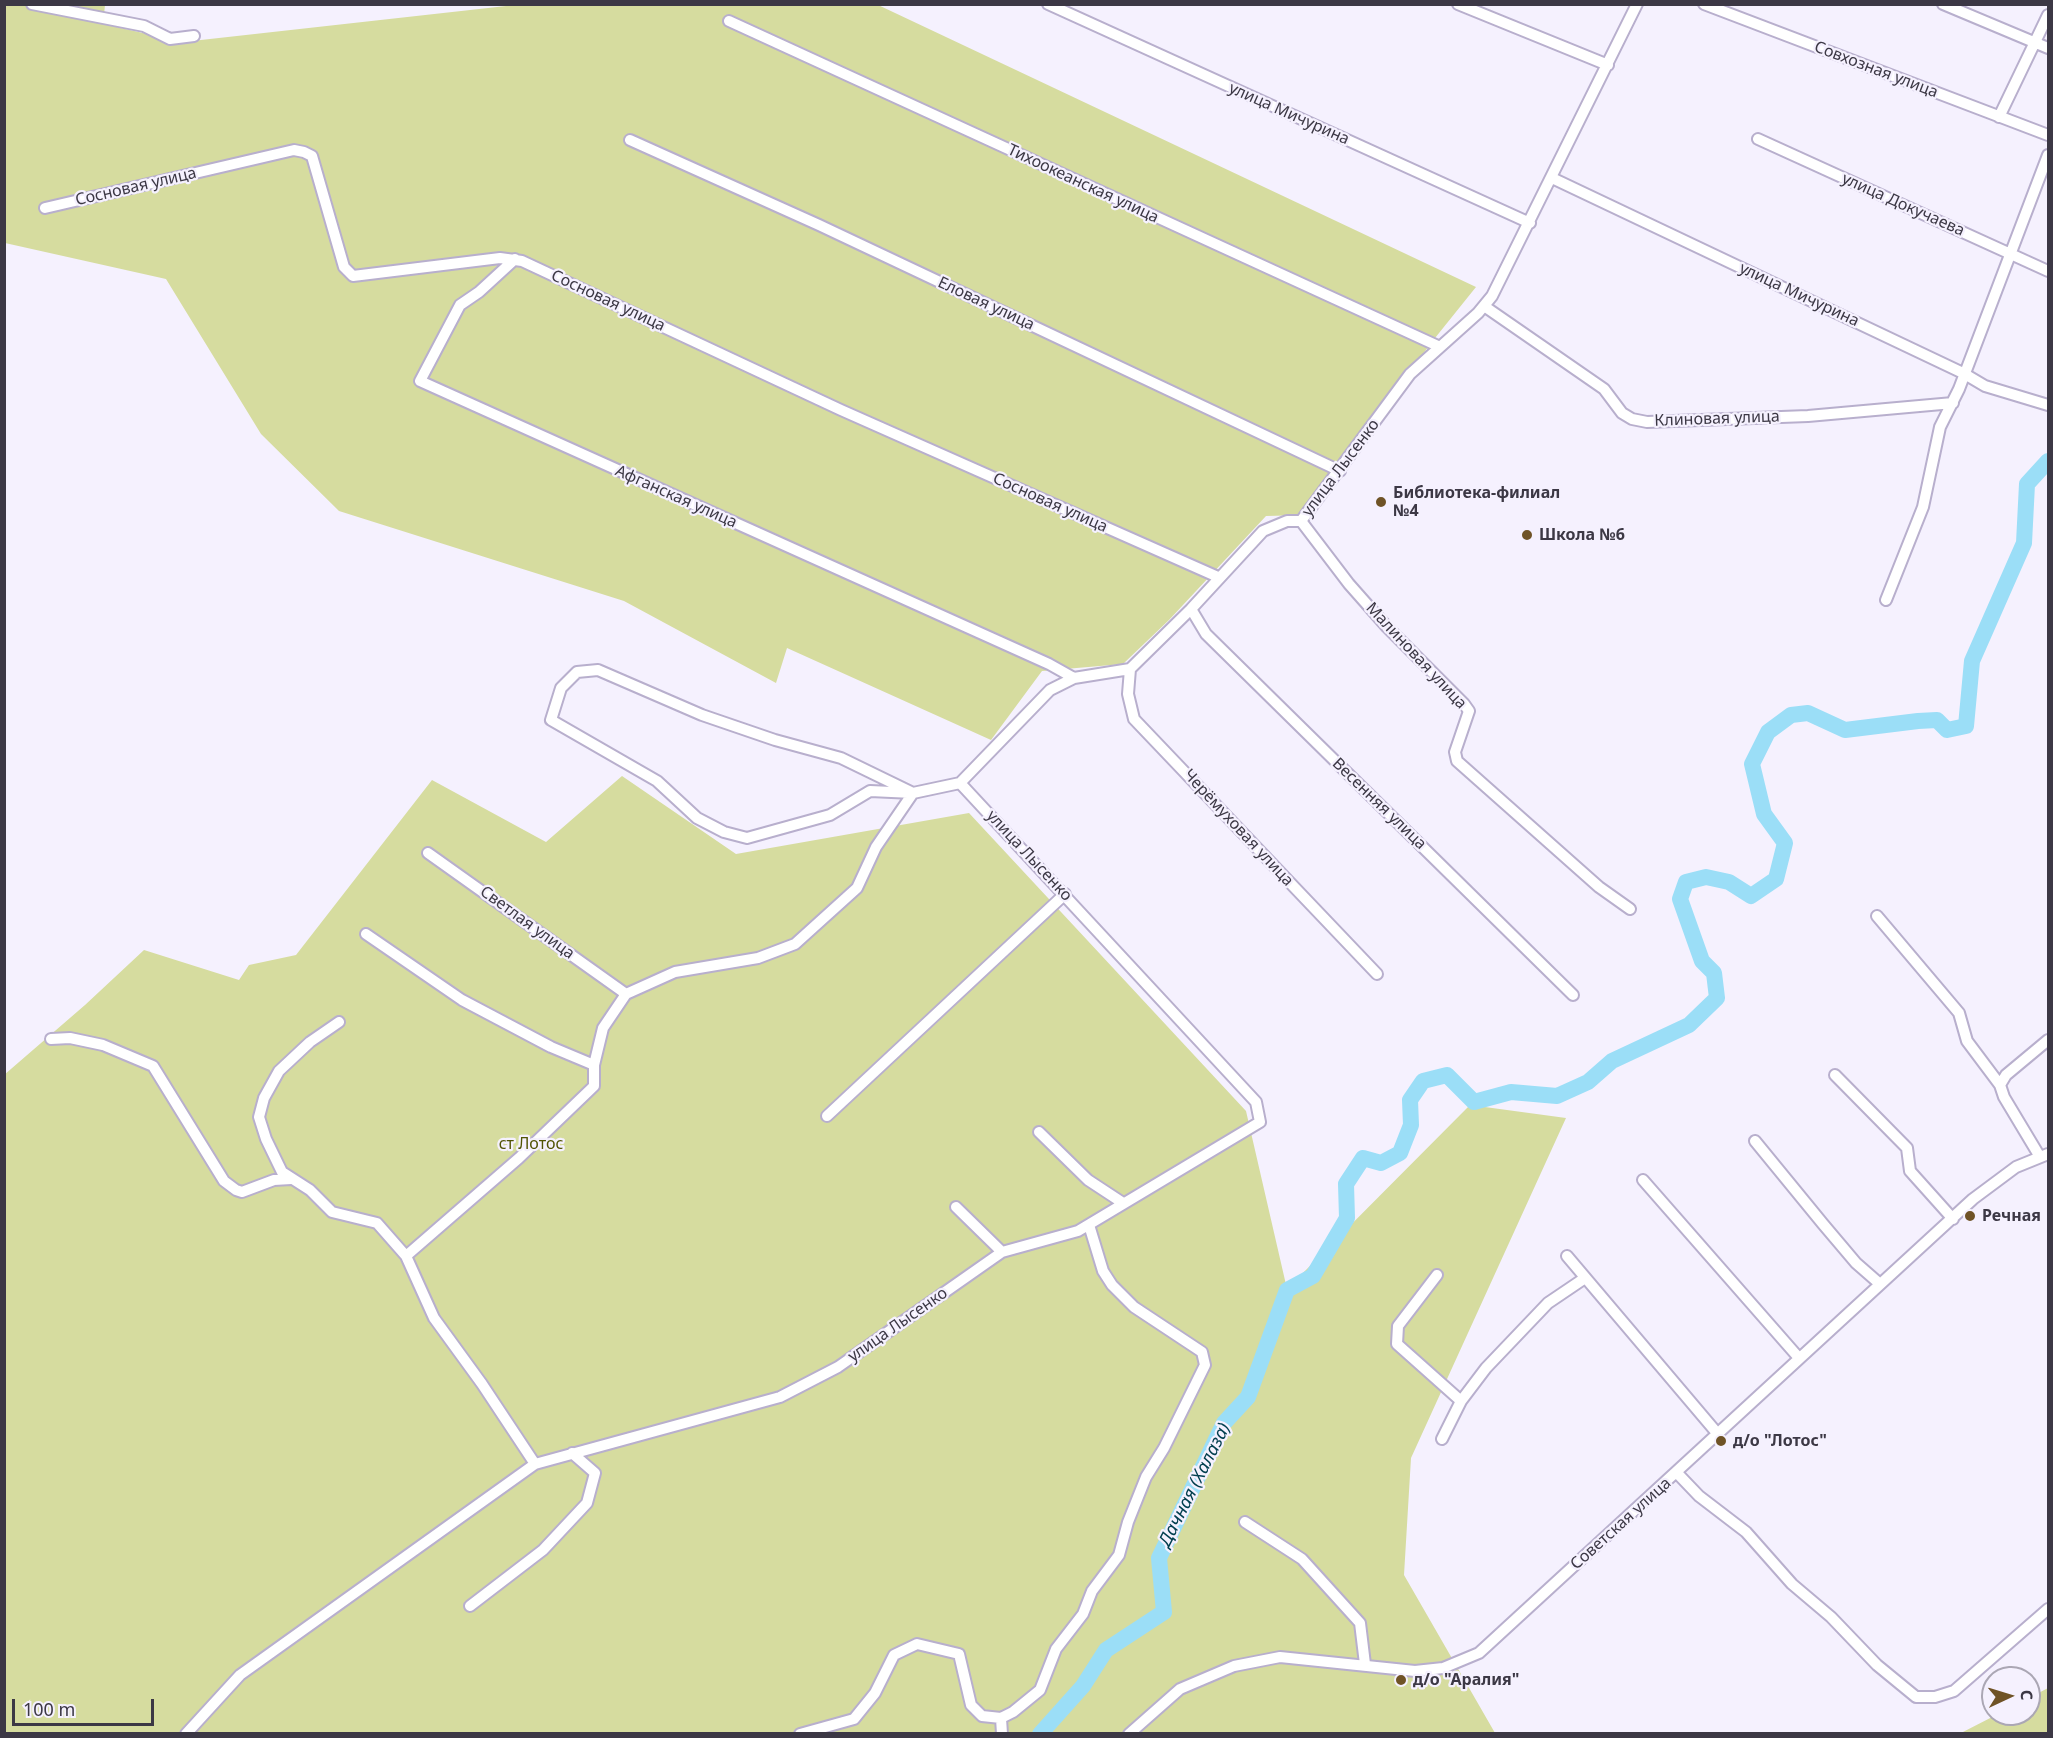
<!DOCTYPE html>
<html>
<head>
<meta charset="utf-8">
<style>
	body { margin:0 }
	#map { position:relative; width:2053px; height:1738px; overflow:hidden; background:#f5f1fe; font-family:"Noto Sans",sans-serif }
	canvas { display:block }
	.frame { position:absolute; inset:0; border:6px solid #3c3845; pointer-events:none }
	.north { position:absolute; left:1981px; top:1666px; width:60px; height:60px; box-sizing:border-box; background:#f5f1fe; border:2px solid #aba7b4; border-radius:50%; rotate:86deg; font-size:16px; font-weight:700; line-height:24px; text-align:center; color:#3c3845 }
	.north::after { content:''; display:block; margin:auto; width:21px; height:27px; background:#6f5326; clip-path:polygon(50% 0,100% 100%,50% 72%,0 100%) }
	.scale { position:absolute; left:12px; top:1699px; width:142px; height:27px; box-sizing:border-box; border:3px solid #3c3845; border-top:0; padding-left:8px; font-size:18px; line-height:21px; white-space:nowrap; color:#3c3845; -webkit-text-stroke:4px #f5f1fe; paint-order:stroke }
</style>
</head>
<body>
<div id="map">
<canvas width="2053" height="1738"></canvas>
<div class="frame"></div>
<div class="north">С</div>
<div class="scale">100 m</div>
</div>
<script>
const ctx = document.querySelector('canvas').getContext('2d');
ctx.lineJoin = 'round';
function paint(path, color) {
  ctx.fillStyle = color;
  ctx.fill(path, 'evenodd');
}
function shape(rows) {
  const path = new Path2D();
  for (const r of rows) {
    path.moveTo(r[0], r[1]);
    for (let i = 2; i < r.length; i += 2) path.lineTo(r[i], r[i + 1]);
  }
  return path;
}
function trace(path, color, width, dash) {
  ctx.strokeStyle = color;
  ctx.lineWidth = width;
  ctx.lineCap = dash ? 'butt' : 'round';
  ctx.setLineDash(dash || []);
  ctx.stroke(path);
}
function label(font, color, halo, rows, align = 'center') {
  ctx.font = font + ' "Noto Sans",sans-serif';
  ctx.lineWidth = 4.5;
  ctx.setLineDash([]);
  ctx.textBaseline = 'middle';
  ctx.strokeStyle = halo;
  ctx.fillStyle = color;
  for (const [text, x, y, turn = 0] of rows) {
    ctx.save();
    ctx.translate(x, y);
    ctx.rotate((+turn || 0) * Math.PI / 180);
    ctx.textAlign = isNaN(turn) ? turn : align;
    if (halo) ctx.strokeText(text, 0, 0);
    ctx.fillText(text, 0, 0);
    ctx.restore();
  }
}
const green = shape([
	[876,4,1476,287,1431,343,1306,515,1266,516,1169,620,1123,664,1042,671,991,740,787,648,776,683,624,601,339,511,261,434,166,279,5,243,5,5,105,5,103,24,183,42,515,5],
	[622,776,736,854,969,813,1246,1111,1287,1289,1470,1105,1566,1118,1411,1458,1404,1575,1495,1733,5,1733,4,1075,85,1005,144,950,239,980,249,965,296,955,432,780,546,842],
	[2048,1688,2048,1733,1961,1733,1998,1714,2029,1714,2029,1698]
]);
const river = shape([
	[1040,1734,1083,1686,1106,1650,1164,1612,1159,1558,1224,1423,1248,1397,1287,1290,1313,1276,1347,1218,1346,1184,1363,1158,1381,1163,1400,1153,1411,1125,1410,1100,1423,1081,1447,1075,1474,1102,1511,1092,1557,1096,1588,1082,1612,1061,1689,1025,1717,998,1714,973,1702,961,1680,899,1686,882,1706,877,1729,882,1751,896,1776,879,1785,843,1764,814,1752,764,1768,732,1791,715,1808,713,1845,730,1918,721,1937,720,1947,730,1966,726,1972,661,2024,543,2027,484,2048,461]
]);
const minor = shape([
	[32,4,144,26,170,39,194,36],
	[1048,4,1530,223],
	[1458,4,1608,65],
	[1704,4,2048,135],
	[1943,4,2048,48],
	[729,21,1438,346],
	[1999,117,2048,15],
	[1758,139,2048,271],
	[630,140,819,225,1340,471],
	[1552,178,1963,373,1985,386,2048,405],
	[45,208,294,150,304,152,312,156,344,267,353,276,500,258,522,261,841,410,1218,577],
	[515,259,479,292,460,305,420,381,1049,664,1074,678],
	[1484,306,1604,389,1622,413,1632,419,1647,422,1808,416,1953,403],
	[1301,521,1349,584,1387,627,1464,704,1469,711,1455,752,1457,761,1599,887,1630,909],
	[1886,600,1923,507,1940,427,1959,389,2048,155],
	[1191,609,1206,634,1573,995],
	[1130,669,1128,694,1134,719,1377,974],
	[598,670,702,715,775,740,841,758,913,793,870,791,830,815,747,838,724,832,697,818,657,781,551,720,561,688,577,672,598,670],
	[428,853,626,994],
	[1877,916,1959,1013,1967,1041,2000,1085],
	[366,934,462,1000,551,1047,594,1065],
	[339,1022,310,1042,279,1071,264,1098,259,1117,266,1139,282,1172,310,1190,332,1212,377,1223,406,1256,434,1318,482,1384,535,1464],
	[51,1039,70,1038,103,1045,153,1066,224,1181,236,1190,242,1192,274,1180,291,1179],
	[1835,1075,1907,1148,1910,1171,1953,1219],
	[827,1116,1065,894],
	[1039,1132,1088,1180,1123,1203],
	[1755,1141,1823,1224,1856,1263,1880,1284],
	[2040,1157,2004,1097,2000,1085,2006,1075,2048,1040],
	[1643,1180,1799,1358],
	[956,1207,1002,1252],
	[406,1256,519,1158,594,1086,594,1065,603,1028,626,994,675,972,758,958,795,944,857,888,876,847,913,793,960,783],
	[1567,1256,1717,1433],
	[1437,1275,1398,1326,1397,1344,1461,1401],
	[1442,1439,1461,1401,1486,1368,1548,1303,1585,1278],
	[1677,1473,1699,1496,1746,1532,1792,1584,1831,1617,1877,1665,1916,1697,1935,1697,1954,1691,2048,1609],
	[1245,1522,1302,1559,1360,1623,1365,1664],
	[470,1606,543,1550,587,1503,595,1473,572,1453],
	[186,1734,240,1675,535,1464,780,1397,838,1367,1002,1252,1078,1231,1260,1122,1256,1102,960,783,1050,690,1074,678,1130,669,1191,609,1263,531,1287,521,1301,521,1410,374,1478,313,1492,296,1637,4],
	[800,1734,854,1719,875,1693,894,1655,917,1644,959,1654,971,1705,982,1716,1001,1718],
	[1002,1734,1001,1718,1013,1712,1040,1690,1056,1649,1083,1614,1092,1591,1119,1555,1128,1522,1146,1477,1164,1448,1205,1365,1202,1352,1134,1307,1112,1285,1103,1271,1089,1225],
	[1129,1734,1180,1689,1234,1666,1280,1657,1415,1671,1443,1668,1479,1653,1973,1199,2016,1167,2048,1154]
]);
const markers = [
	[1381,502,6,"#6f5326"],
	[1527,535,6,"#6f5326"],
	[1970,1216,6,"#6f5326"],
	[1721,1441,6,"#6f5326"],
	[1401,1680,6,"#6f5326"]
];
const streetNames = [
	["Совхозная улица",1876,70,21],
	["улица Мичурина",1289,114,24],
	["Тихоокеанская улица",1083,184,25],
	["Сосновая улица",136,187,-13],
	["улица Докучаева",1903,205,24],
	["улица Мичурина",1799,295,25],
	["Сосновая улица",608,301,25],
	["Еловая улица",986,304,25],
	["Клиновая улица",1717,419,-2],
	["улица Лысенко",1341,468,-53],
	["Афганская улица",676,497,24],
	["Сосновая улица",1050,503,24],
	["Малиновая улица",1416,656,47],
	["Весенняя улица",1379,804,44],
	["Черёмуховая улица",1238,828,47],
	["улица Лысенко",1029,856,47],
	["Светлая улица",527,923,36],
	["улица Лысенко",898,1325,-35],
	["Советская улица",1621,1524,-42]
];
const poiNames = [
	["Библиотека-филиал",1393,493],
	["№4",1393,511],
	["Школа №6",1539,535],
	["Речная",1982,1216],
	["д/о \"Лотос\"",1733,1441],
	["д/о \"Аралия\"",1413,1680]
];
const parkNames = [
	["ст Лотос",531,1144]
];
const waterNames = [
	["Дачная (Халаза)",1195,1485,-63]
];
paint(green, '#d6dc9f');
trace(river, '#9bdef7', 16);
trace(minor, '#b8afcd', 14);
trace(minor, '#fff', 10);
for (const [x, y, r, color] of markers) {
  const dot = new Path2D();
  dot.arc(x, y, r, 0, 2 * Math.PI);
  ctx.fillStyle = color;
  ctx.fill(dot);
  trace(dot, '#f5f1fe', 2);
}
label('16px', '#3c3845', '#f5f1fe', streetNames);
label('bold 16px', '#3c3845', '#f5f1fe', poiNames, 'left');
label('16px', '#515404', '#f5f1fe', parkNames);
label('italic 18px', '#034050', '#f5f1fe', waterNames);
</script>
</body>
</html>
